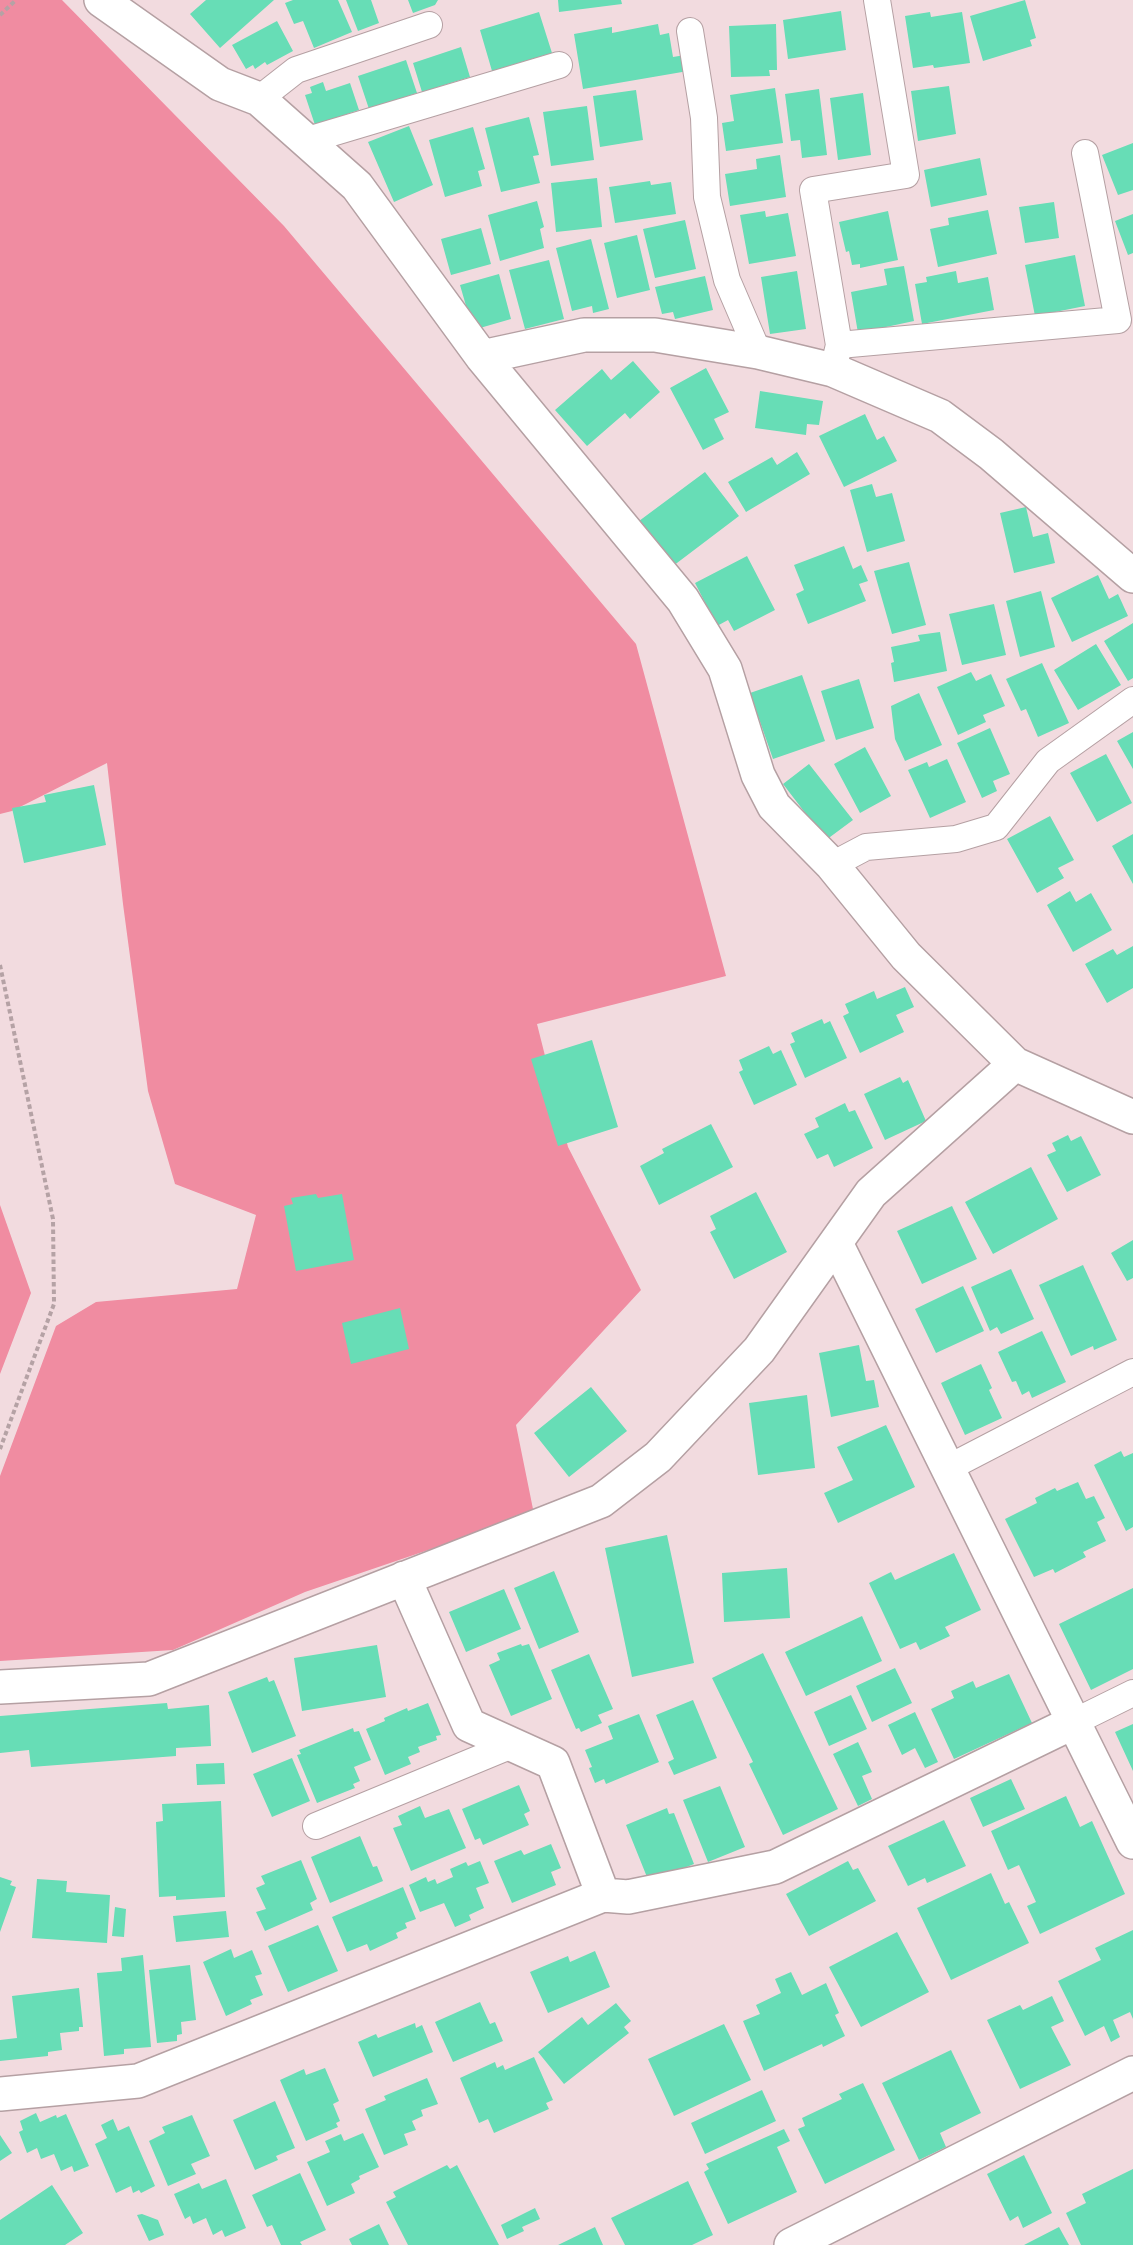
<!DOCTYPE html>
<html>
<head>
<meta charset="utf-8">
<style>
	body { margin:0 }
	canvas { display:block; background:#f2dbdf }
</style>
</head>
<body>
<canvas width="1133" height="2245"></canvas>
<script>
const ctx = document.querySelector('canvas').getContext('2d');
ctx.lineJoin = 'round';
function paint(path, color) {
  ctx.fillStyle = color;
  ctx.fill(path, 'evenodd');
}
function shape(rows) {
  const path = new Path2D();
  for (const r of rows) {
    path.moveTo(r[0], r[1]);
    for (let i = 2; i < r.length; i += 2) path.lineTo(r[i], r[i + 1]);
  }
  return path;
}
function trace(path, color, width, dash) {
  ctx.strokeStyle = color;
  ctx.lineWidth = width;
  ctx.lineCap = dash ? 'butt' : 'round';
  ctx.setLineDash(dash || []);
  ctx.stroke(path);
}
const forest = shape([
	[0,0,62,0,284,226,636,644,726,976,537,1024,568,1147,641,1290,516,1425,534,1514,305,1592,173,1650,0,1661,0,1476,56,1326,96,1302,237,1289,256,1215,175,1184,148,1091,123,904,107,763,12,811,0,814],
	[0,1205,31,1293,0,1374]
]);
const building = shape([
	[206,0,274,0,220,48,190,14],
	[293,0,338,0,352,32,314,48,303,21,294,24,285,3],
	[346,0,371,0,379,23,358,31],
	[408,0,438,0,435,5,413,13],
	[558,0,621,0,622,4,559,12],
	[1025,0,1036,38,1030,40,1032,46,983,61,970,16],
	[841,11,846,50,788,59,783,20],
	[539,12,552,53,492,71,480,30],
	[930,12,931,17,962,12,970,63,934,68,933,65,913,68,905,16],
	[277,21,293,51,267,65,265,62,255,69,253,65,246,69,232,45],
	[658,24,660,35,669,33,673,57,685,55,688,71,583,89,574,34,612,27,612,33],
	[776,24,777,70,769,70,770,76,731,77,729,26],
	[461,47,470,77,422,92,413,63],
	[406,60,417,93,369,109,358,76],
	[323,82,326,91,350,83,359,110,315,125,305,95,312,93,310,87],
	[949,86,956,134,918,141,911,91],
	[775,88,783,143,726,151,722,123,734,121,730,95],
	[819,89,827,155,802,158,800,140,791,141,785,94],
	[636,90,643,140,600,147,593,96],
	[863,93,871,155,838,160,830,98],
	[587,106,594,160,551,166,543,112],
	[529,117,539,155,533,156,540,183,501,192,485,128],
	[409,126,433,185,394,202,368,142],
	[473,127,485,169,478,171,482,186,445,197,429,140],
	[1133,143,1133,190,1118,195,1102,155],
	[780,155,786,197,730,206,725,174,757,169,756,159],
	[980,158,987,195,931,207,924,170],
	[597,178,602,227,556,232,551,183],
	[650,181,651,185,671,182,676,214,615,223,609,187],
	[537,201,544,227,540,229,544,248,500,261,488,215],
	[1054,202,1059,238,1025,243,1019,207],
	[988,210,997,254,938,267,930,229,949,225,948,218],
	[765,211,766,217,788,213,796,256,749,264,740,215],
	[888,211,898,260,860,268,860,264,852,265,849,251,846,252,839,222],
	[1133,214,1133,253,1128,255,1115,221],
	[685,220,696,269,655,278,643,229],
	[481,228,491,264,451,275,441,239],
	[637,235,650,290,617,298,604,243],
	[591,239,609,309,593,313,592,306,572,311,556,248],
	[1075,255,1085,306,1035,316,1025,265],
	[549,260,564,319,525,329,509,270],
	[904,266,914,321,858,333,851,292,887,285,884,269],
	[797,271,806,329,770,334,761,277],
	[956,271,958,283,988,277,994,310,922,324,915,284,927,282,926,277],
	[499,274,511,319,473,330,460,285],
	[705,276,713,310,675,319,673,312,662,314,655,287],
	[633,361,660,392,630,419,625,413,587,446,555,410,602,369,611,380],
	[706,368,729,412,714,419,724,439,703,450,670,388],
	[760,391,823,401,819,425,807,424,806,435,755,428],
	[865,414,877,440,884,436,897,461,844,487,819,436],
	[797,452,810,474,746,512,728,482,772,457,777,465],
	[705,472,739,516,673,566,639,521],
	[872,484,876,497,892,493,905,541,867,552,850,490],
	[1026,507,1033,537,1048,533,1055,563,1014,573,1000,513],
	[844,546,853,569,861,565,868,581,859,584,866,601,808,624,796,594,804,590,794,565],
	[747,556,775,610,734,631,728,620,717,626,695,583],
	[909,562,926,625,892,634,874,571],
	[1098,575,1109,599,1118,594,1128,616,1072,642,1051,598],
	[1041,591,1055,647,1020,657,1006,601],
	[994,604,1006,655,962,665,949,614],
	[1133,623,1133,678,1128,681,1104,641],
	[940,632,947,671,894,682,891,663,894,662,891,647,920,641,918,635],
	[1096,644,1121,685,1078,710,1054,670],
	[1042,663,1069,723,1038,737,1026,709,1021,711,1006,679],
	[971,672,976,681,991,674,1005,706,983,715,986,722,958,735,937,687],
	[802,675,825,741,773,759,750,693],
	[859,679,874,728,836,740,821,691],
	[919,693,942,745,905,761,895,739,891,706],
	[990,728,1010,774,993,781,997,791,982,798,957,743],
	[1133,732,1133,769,1117,741],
	[865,747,891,796,860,813,834,764],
	[1106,754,1132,803,1097,822,1070,773],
	[947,759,966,802,930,818,908,770,927,762,929,767],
	[809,764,853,820,826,840,783,784],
	[94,785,106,845,24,863,12,808,46,802,44,795],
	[1050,816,1074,860,1058,868,1064,878,1037,893,1007,839],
	[1133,834,1133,884,1112,846],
	[1070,891,1076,902,1091,893,1112,930,1073,952,1047,905],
	[1133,946,1133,988,1107,1003,1085,964,1113,949,1117,955],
	[905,987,914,1007,896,1015,904,1032,860,1053,843,1016,849,1013,845,1004,874,991,877,999],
	[822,1019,824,1024,830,1021,847,1058,805,1078,790,1044,795,1042,791,1033],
	[592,1040,618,1127,558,1146,531,1059],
	[769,1046,773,1054,781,1050,797,1085,754,1105,739,1072,743,1070,739,1060],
	[900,1077,903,1083,908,1080,926,1121,885,1140,864,1094],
	[845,1103,849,1112,855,1110,873,1148,834,1167,828,1154,817,1159,804,1134,819,1127,815,1118],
	[711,1124,733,1167,659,1205,640,1166,664,1153,662,1149],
	[1068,1135,1071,1141,1081,1136,1101,1175,1067,1192,1047,1155,1056,1151,1052,1143],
	[1031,1167,1058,1219,993,1254,965,1202],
	[756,1192,787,1252,734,1279,710,1232,716,1229,710,1216],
	[316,1194,318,1198,342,1194,354,1260,296,1271,284,1206,293,1204,291,1198],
	[952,1206,977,1259,922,1284,897,1231],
	[1133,1240,1133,1278,1127,1281,1111,1253],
	[1083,1265,1117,1340,1094,1350,1093,1346,1071,1356,1039,1285],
	[1011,1269,1034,1319,1001,1334,997,1327,990,1331,971,1287],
	[963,1286,984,1331,936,1353,915,1309],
	[400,1308,409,1349,351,1364,342,1323],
	[1042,1331,1066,1382,1032,1398,1029,1391,1022,1395,1016,1381,1012,1382,998,1352],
	[859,1345,866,1381,874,1380,879,1407,831,1417,819,1353],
	[981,1364,992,1388,989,1390,1002,1418,965,1435,941,1383],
	[591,1387,627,1431,569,1477,534,1433],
	[807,1395,815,1468,758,1475,749,1403],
	[886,1425,915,1487,838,1523,824,1493,853,1480,837,1447],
	[1121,1451,1124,1457,1133,1453,1133,1527,1126,1531,1094,1465],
	[1078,1482,1086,1499,1094,1496,1105,1518,1097,1522,1106,1541,1083,1552,1086,1557,1055,1573,1053,1569,1034,1577,1005,1519,1037,1503,1035,1498,1055,1488,1057,1491],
	[667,1535,694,1663,632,1677,605,1548],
	[954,1553,981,1610,945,1627,950,1636,920,1650,916,1642,900,1649,869,1583,891,1572,895,1580],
	[787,1568,790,1618,724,1622,722,1573],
	[554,1571,579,1632,539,1649,514,1588],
	[1133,1588,1133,1669,1091,1690,1059,1624],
	[504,1589,521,1629,466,1652,449,1612],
	[862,1616,882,1661,806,1696,785,1652],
	[521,1644,522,1646,529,1644,552,1699,511,1716,489,1665,500,1660,497,1653],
	[377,1645,386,1697,302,1711,294,1658],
	[763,1653,838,1809,783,1835,749,1764,753,1762,712,1678],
	[589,1654,613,1709,598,1715,602,1723,581,1732,579,1728,576,1729,551,1670],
	[895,1668,912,1703,872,1722,856,1686],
	[1009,1674,1032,1723,954,1759,931,1709,954,1698,951,1691,973,1681,976,1688],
	[267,1677,269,1682,274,1680,296,1736,252,1753,228,1692],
	[851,1695,867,1729,829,1746,814,1712],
	[693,1700,717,1758,674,1775,668,1762,674,1759,656,1715],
	[167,1703,168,1709,209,1705,211,1746,176,1748,176,1756,31,1767,29,1750,0,1753,0,1716],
	[428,1703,441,1735,436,1736,437,1740,418,1747,420,1752,408,1757,411,1764,385,1775,366,1729,385,1721,384,1718,407,1708,408,1711],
	[915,1712,938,1762,925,1768,915,1748,902,1755,888,1725],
	[639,1714,659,1762,606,1784,604,1779,595,1783,589,1768,592,1767,585,1750,613,1739,608,1726],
	[1133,1724,1133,1771,1115,1732],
	[353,1728,354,1732,359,1731,371,1760,354,1767,360,1781,353,1784,355,1788,317,1803,297,1755,301,1754,299,1750],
	[858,1742,872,1772,862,1776,872,1799,858,1806,833,1754],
	[292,1758,310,1801,272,1817,253,1774],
	[224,1763,225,1784,197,1785,196,1764],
	[1011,1779,1025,1809,983,1827,970,1798],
	[519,1785,530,1811,524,1814,529,1825,483,1845,480,1838,475,1840,462,1809],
	[720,1786,745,1847,708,1862,683,1800],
	[1066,1796,1080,1827,1092,1821,1125,1894,1040,1934,1027,1906,1036,1902,1019,1865,1008,1870,991,1831],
	[221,1801,225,1897,176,1900,176,1896,159,1897,156,1822,163,1821,162,1804],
	[420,1806,425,1818,449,1809,466,1848,411,1871,393,1828,402,1825,398,1816],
	[667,1808,669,1814,674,1813,694,1864,649,1882,626,1825],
	[944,1820,966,1866,927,1883,925,1878,908,1886,888,1846],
	[360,1836,373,1867,377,1866,383,1881,330,1903,311,1857],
	[551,1844,561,1868,551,1872,556,1885,512,1903,494,1861,521,1850,524,1855],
	[301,1860,317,1899,310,1903,313,1910,265,1931,256,1912,266,1909,256,1888,265,1884,261,1876],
	[480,1861,489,1883,476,1888,484,1908,469,1915,471,1920,455,1927,444,1903,420,1912,409,1885,426,1877,428,1882,435,1879,437,1884,453,1877,450,1869,466,1862,468,1866],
	[848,1861,853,1870,858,1868,876,1901,809,1936,786,1894],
	[991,1873,1005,1904,1009,1902,1029,1943,951,1980,917,1908],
	[0,1877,12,1881,10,1885,16,1887,0,1932],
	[37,1879,67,1881,66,1892,110,1895,107,1943,32,1938],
	[403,1887,416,1919,405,1923,407,1928,396,1933,398,1938,370,1951,367,1944,347,1952,332,1917],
	[115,1907,126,1909,124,1937,112,1936],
	[226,1911,229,1937,176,1942,173,1916],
	[318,1925,338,1971,288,1992,268,1946],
	[1133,1930,1133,2019,1130,2012,1113,2020,1120,2037,1111,2042,1104,2026,1085,2036,1058,1981,1101,1960,1095,1948],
	[897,1932,929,1992,861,2027,829,1967],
	[231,1949,234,1958,252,1950,262,1974,255,1976,263,1995,250,2000,252,2004,226,2016,203,1962],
	[595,1951,610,1987,548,2013,530,1972,568,1956,570,1962],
	[143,1955,151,2047,124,2049,124,2054,104,2056,97,1973,122,1971,121,1958],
	[190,1965,196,2020,181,2022,182,2034,177,2035,177,2041,157,2043,149,1970],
	[791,1972,802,1995,826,1983,839,2013,835,2015,845,2036,823,2047,822,2044,764,2071,743,2021,760,2014,756,2005,781,1993,775,1979],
	[79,1988,83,2027,79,2027,79,2031,60,2033,62,2050,48,2052,48,2056,0,2061,0,2040,17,2038,12,1996],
	[1052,1996,1064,2021,1051,2027,1071,2065,1020,2089,987,2020,1020,2005,1023,2010],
	[480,2002,490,2024,495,2022,503,2041,453,2062,435,2022],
	[616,2003,631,2021,624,2027,629,2033,564,2084,538,2052,582,2017,588,2025],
	[415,2023,416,2028,422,2025,433,2052,373,2077,358,2042,376,2034,378,2038],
	[724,2024,751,2080,674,2116,648,2059],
	[951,2050,981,2113,940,2133,946,2147,919,2160,882,2083],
	[534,2057,553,2100,546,2103,549,2109,494,2133,488,2119,479,2123,460,2078,495,2062,497,2068,503,2065,505,2070],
	[325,2068,339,2101,333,2104,340,2121,336,2123,338,2127,306,2141,280,2080,304,2069,306,2075],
	[427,2078,438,2104,421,2110,423,2116,412,2121,416,2130,404,2134,408,2145,384,2155,365,2109,386,2100,384,2096],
	[863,2083,895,2150,825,2184,798,2129,805,2126,802,2118,842,2099,839,2094],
	[762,2090,776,2121,705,2154,691,2123],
	[275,2101,295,2148,276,2156,278,2160,255,2170,233,2120],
	[36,2113,40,2122,56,2115,57,2118,66,2114,89,2166,74,2172,72,2166,61,2171,54,2154,41,2159,37,2148,27,2153,19,2132,23,2130,20,2121],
	[192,2115,210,2156,191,2164,196,2174,168,2186,149,2141,165,2133,162,2127],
	[113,2119,118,2131,129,2126,155,2186,141,2193,139,2190,133,2193,131,2186,116,2193,95,2144,107,2138,101,2125],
	[784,2129,790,2141,777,2147,797,2192,728,2224,704,2172,709,2169,706,2164],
	[363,2133,379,2167,359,2176,360,2179,351,2184,355,2193,327,2206,307,2162,330,2152,325,2141,341,2134,344,2141],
	[0,2135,12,2153,0,2161],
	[1024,2155,1052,2213,1023,2228,1018,2216,1010,2221,987,2174],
	[447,2165,450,2169,457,2165,499,2245,408,2245,386,2202,396,2197,393,2192],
	[1133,2169,1133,2245,1081,2245,1066,2213,1086,2203,1082,2194],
	[300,2173,326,2230,300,2242,302,2245,281,2245,272,2225,267,2227,252,2195],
	[226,2179,246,2228,225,2237,222,2230,213,2235,206,2218,193,2224,190,2216,185,2219,174,2194,199,2183,202,2189],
	[688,2181,713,2235,692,2245,625,2245,611,2218],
	[52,2185,83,2233,65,2245,0,2245,0,2220],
	[535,2208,540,2219,522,2227,524,2231,507,2239,501,2225],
	[142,2214,158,2220,164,2235,149,2241,137,2215],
	[379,2224,389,2245,352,2245,349,2239],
	[595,2227,603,2245,558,2245],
	[1059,2227,1069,2245,1024,2245]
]);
const path = shape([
	[0,15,16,0],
	[0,965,53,1219,54,1304,0,1449]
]);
const lane = shape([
	[690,31,704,118,707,197,727,280,758,352],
	[259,99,296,70,429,25],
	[308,140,559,65],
	[839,345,1118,320,1085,153],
	[833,370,839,345,813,190,906,175,877,0],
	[832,865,866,847,956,839,996,827,1048,761,1133,700],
	[948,1468,1133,1372],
	[1074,1722,1133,1693],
	[316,1826,512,1745]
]);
const street = shape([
	[101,0,220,84,259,99,357,186,482,357,683,600,725,669,758,775,774,806,832,865,906,956,1015,1064,1133,1117],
	[482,357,584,335,655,335,758,352,833,370,940,416,991,454,1133,576],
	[836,1243,1133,1842],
	[404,1578,469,1725,553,1763,603,1895],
	[0,1687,149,1679,601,1501,658,1457,759,1350,871,1193,1015,1064],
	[0,2094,138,2081,603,1895,628,1897,775,1867,1074,1722],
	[791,2245,1133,2073]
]);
paint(forest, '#f08ca1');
paint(building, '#67ddb6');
trace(lane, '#b5a0a3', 28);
trace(street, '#b5a0a3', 36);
trace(path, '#b5a2a5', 4, [4.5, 3]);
trace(lane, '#fff', 26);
trace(street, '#fff', 33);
</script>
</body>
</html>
